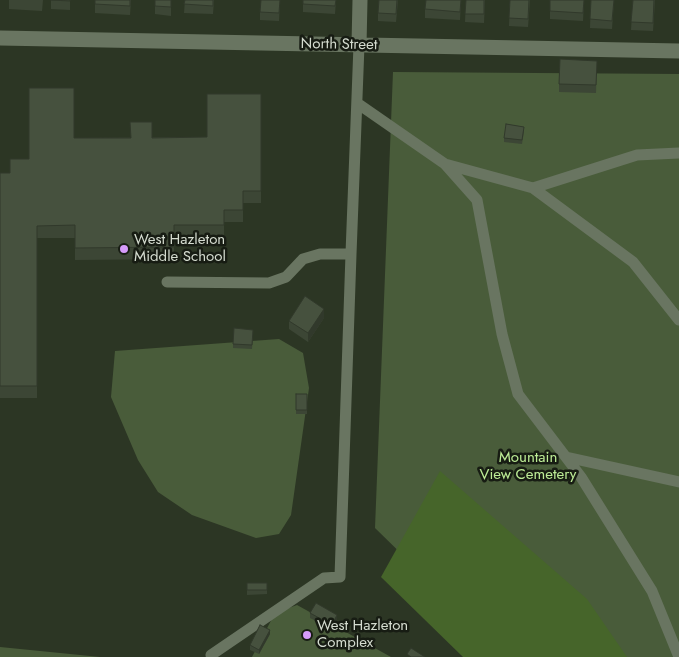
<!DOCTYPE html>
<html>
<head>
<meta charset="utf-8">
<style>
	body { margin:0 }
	canvas { display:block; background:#2c3624 }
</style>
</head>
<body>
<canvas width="679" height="657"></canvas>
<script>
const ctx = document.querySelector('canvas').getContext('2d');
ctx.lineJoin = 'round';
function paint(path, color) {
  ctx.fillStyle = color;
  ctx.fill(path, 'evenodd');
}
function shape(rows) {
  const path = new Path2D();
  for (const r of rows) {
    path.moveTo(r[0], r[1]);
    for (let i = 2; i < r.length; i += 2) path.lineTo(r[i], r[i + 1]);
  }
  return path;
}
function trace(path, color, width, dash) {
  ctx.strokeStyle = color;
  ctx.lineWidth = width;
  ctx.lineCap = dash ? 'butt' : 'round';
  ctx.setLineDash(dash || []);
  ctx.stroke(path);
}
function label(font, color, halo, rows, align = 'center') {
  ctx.font = font + ' Jost,sans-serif';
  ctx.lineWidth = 5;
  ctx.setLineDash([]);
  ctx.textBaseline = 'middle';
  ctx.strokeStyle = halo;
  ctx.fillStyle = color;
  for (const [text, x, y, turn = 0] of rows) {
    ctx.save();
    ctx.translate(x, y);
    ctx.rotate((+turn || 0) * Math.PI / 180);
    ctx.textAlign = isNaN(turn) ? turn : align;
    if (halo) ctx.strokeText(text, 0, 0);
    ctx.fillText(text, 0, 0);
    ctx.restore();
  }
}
const green = shape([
	[393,72,679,74,679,657,507,657,375,528],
	[279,339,303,353,309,388,291,515,279,534,256,538,192,515,158,492,138,460,111,397,115,351],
	[297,605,391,657,252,657,275,613],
	[0,647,100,657,0,657]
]);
const forest = shape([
	[440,471,587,599,627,657,463,657,381,577]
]);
const service = shape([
	[357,103,445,164,477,200,502,334,518,394,581,477,652,591,679,657],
	[445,164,533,188,633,262,679,320],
	[533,188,637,155,679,153],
	[167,282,269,283,286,277,303,259,320,254,351,254],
	[566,457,679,482],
	[211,655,324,578,340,577,351,254,359,45]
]);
const minor = shape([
	[0,38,679,51],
	[359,45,360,0]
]);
const wall = shape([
	[9,0,43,0,42,11,9,9],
	[51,0,70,0,70,10,51,9],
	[95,0,131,0,130,15,95,13],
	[155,0,171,0,171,16,155,14],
	[185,0,214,0,213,14,184,13],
	[280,0,279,21,260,20,260,12],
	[303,0,336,0,335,14,303,12],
	[398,0,396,22,378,21,378,13],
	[461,0,460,20,425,18,425,9],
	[466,0,485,0,484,23,465,22],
	[510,0,530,0,528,27,509,26],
	[550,0,584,0,583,21,550,19],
	[591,0,614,0,612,29,590,28],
	[633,0,655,0,653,31,631,30],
	[597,61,596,93,559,92,559,84],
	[261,94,261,203,243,203,243,222,224,222,224,237,174,237,174,259,75,260,75,238,37,238,37,398,0,398,0,173,10,173,29,159,74,138,207,137],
	[524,131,522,144,504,142,504,138],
	[324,318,308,342,289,329,289,321],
	[253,334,252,349,233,348,233,344],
	[296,394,307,394,307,414,296,414],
	[247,583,267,583,267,594,247,595],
	[310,613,337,619,332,629,310,618],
	[270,634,259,654,250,650,250,645]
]);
const shadedWall = shape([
	[324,309,324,318,308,342,308,333],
	[337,615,337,619,332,629,332,625],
	[270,630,270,634,259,654,259,650]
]);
const building = shape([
	[51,0,70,0,70,1,51,0],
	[95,0,130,0,130,6,95,4,95,0],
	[155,0,171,0,171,7,155,6,155,0],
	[185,0,213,0,213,6,184,4,185,0],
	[261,0,280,0,279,13,260,12,261,0],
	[303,0,336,0,335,6,303,4,303,0],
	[379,0,397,0,396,14,378,13,379,0],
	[426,0,461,0,460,12,425,9,426,0],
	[466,0,484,0,484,14,465,14,466,0],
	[510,0,529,0,528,19,509,18,510,0],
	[550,0,584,0,583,13,550,11,550,0],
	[591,0,614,0,612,21,590,19,591,0],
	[633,0,654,0,653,23,631,22,633,0],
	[560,59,597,61,596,85,559,84,560,59],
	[29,88,74,88,74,138,131,138,130,122,152,122,152,138,207,137,207,94,261,94,261,191,243,191,243,210,224,210,224,225,174,225,174,247,75,248,75,225,37,226,37,386,0,386,0,173,10,173,10,159,29,159,29,88],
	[506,124,524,127,522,140,504,138,506,124],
	[305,296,324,309,308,333,289,321,305,296],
	[234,328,253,330,252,345,233,344,234,328],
	[296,394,307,394,307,410,296,410,296,394],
	[247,583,267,583,267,590,247,590,247,583],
	[316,603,337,615,332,625,310,613,316,603],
	[260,625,270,630,259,650,250,645,260,625],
	[411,648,425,657,411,657,407,654,411,648]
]);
const markers = [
	[124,249,5,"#d69bfa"],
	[307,635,5,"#d69bfa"]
];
const streetNames = [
	["North Street",339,45,1]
];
const poiNames = [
	["West Hazleton",134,240],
	["Middle School",134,257],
	["West Hazleton",317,626],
	["Complex",317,643]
];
const parkNames = [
	["Mountain",528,458],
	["View Cemetery",528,475]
];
paint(green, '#495c3a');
paint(forest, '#46652a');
trace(service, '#697561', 11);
trace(minor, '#697561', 15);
paint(wall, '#3c4635');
paint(shadedWall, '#31392b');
paint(building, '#46513e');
trace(building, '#31392b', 1);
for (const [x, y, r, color] of markers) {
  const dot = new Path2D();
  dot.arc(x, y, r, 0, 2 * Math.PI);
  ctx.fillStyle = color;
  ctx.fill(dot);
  trace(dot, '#171c13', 2);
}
label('15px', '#d5dcd0', '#171c13', streetNames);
label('15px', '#d5dcd0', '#171c13', poiNames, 'left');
label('15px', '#bdec96', '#171c13', parkNames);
</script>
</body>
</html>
